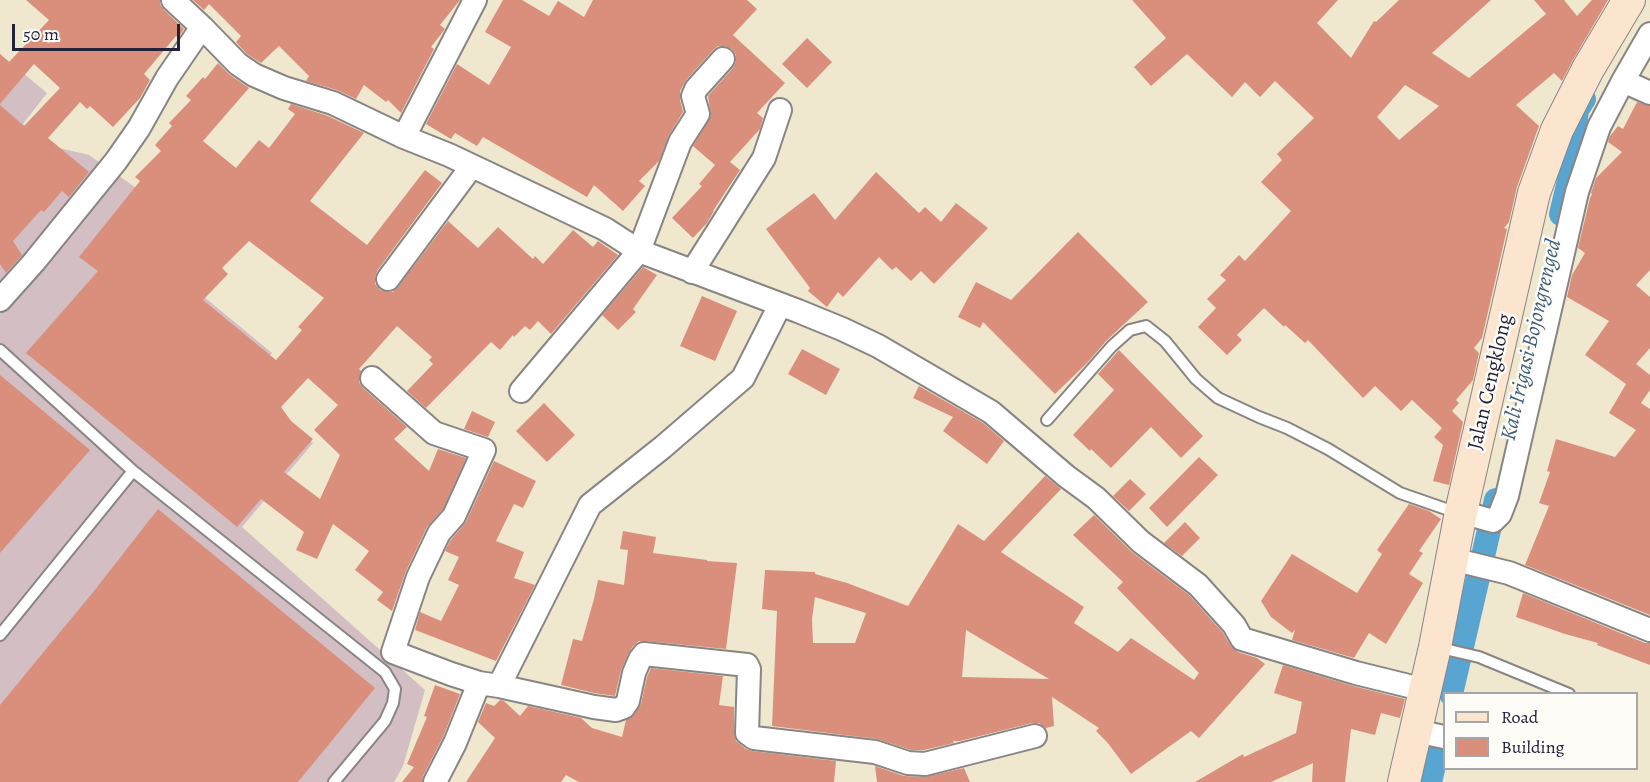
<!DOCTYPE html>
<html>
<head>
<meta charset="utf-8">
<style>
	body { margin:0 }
	#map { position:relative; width:1650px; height:782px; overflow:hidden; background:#efe8ce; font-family:Alegreya,serif }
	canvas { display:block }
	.legend { position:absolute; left:1443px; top:692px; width:195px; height:78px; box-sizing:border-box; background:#fdfcf7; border:2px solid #a5a5ac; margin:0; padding:8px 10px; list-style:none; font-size:18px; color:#22223b }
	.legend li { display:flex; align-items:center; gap:12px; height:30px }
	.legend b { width:30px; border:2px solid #a5a5ac }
	.scale { position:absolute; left:12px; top:24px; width:168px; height:27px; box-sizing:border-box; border:3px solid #22223b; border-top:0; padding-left:8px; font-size:18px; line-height:21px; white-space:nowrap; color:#22223b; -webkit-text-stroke:4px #fdfcf7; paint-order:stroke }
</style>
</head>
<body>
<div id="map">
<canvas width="1650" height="782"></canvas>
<ul class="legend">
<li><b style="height:8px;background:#fce5cf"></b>Road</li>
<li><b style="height:16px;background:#da8f7d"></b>Building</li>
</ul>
<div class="scale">50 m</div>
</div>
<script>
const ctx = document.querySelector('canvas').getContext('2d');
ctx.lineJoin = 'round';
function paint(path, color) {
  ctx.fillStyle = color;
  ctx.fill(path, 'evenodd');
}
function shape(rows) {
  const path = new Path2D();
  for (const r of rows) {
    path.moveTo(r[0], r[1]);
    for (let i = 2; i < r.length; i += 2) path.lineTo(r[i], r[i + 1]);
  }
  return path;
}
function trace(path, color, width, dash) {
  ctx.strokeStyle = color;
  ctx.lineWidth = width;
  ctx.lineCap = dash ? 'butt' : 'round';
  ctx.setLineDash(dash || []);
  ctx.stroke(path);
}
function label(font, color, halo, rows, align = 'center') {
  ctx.font = font + ' Alegreya,serif';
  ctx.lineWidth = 5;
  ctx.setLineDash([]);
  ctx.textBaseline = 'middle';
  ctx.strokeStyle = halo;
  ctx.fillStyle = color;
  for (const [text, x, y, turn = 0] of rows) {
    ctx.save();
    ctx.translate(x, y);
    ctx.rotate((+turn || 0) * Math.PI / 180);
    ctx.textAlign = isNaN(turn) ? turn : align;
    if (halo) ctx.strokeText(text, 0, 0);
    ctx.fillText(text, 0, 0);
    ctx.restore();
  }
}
const industrial = shape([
	[0,54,47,93,23,124,51,146,89,155,149,197,146,249,272,353,249,385,313,443,242,527,425,690,403,766,394,782,0,782]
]);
const canal = shape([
	[1561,214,1568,185,1577,110,1584,99],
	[1451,694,1496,500],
	[1430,782,1439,744]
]);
const building = shape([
	[26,0,160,0,160,4,164,10,184,29,178,38,176,36,144,74,150,80,140,98,113,127,90,106,87,109,80,102,48,138,89,172,69,197,62,191,44,212,41,210,13,241,22,255,6,273,0,264,0,105,24,126,60,88,34,64,0,104,0,54,9,62,49,20],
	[193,0,460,0,440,25,445,29,431,47,434,49,401,113,388,100,386,102,364,85,356,99,337,90,306,81,309,76,279,46,261,63,247,54,236,42,241,36,209,4,204,10],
	[503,0,522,0,549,16,558,1,584,17,593,0,747,0,757,9,733,35,785,83,757,113,763,118,760,129,730,162,740,170,713,211,714,211,707,223,693,238,672,218,702,186,699,184,715,165,693,146,711,116,708,96,733,68,736,62,736,55,732,49,725,46,718,46,713,50,686,80,680,91,680,100,683,112,669,135,659,161,639,181,645,186,623,211,594,185,587,197,483,137,477,146,455,133,451,139,426,124,457,64,489,85,511,47,485,32],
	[1132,0,1338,0,1317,23,1351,58,1374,21,1376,22,1399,0,1491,0,1432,53,1469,78,1546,14,1534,0,1564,0,1577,16,1592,0,1608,0,1573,60,1562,81,1554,73,1516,105,1539,126,1517,187,1509,222,1504,228,1507,229,1482,338,1474,348,1479,353,1473,380,1456,400,1459,403,1452,411,1463,422,1449,485,1433,481,1443,445,1434,437,1442,428,1412,400,1401,411,1375,386,1363,398,1308,340,1305,343,1285,325,1284,327,1264,308,1237,335,1242,340,1227,355,1198,327,1216,308,1207,299,1226,280,1220,275,1239,255,1245,261,1291,211,1261,182,1282,160,1277,154,1314,118,1275,81,1260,97,1245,82,1232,97,1187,54,1151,86,1134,67,1166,38],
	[1405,85,1439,106,1399,140,1377,117],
	[807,38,832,62,807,88,782,64],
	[218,63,230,75,249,88,203,141,236,168,259,140,269,148,295,114,288,109,291,104,328,116,364,133,310,201,367,245,425,170,442,183,377,271,375,277,375,284,380,290,387,292,393,292,398,287,448,221,478,248,498,227,533,259,535,256,543,264,573,230,593,247,598,241,618,255,551,334,538,321,530,330,525,326,514,337,513,335,500,350,491,342,426,408,407,391,433,364,429,360,432,357,397,326,359,369,361,371,359,376,359,382,363,388,407,427,394,439,429,471,438,449,466,458,443,509,427,527,406,571,392,611,377,600,383,592,355,570,369,551,333,524,317,559,296,550,304,532,261,499,237,527,26,353,98,271,79,257,140,181,135,177,161,151,155,145,172,126,169,123,191,100,186,96,203,77,205,79],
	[249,241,324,298,298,327,302,330,276,360,203,300,228,274,222,268],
	[308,378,338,405,314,430,340,455,320,499,284,472,313,439,291,421,281,407],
	[1637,102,1650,106,1650,270,1636,285,1650,297,1650,348,1636,364,1650,375,1650,390,1641,403,1650,409,1650,615,1525,565,1549,506,1539,503,1550,472,1547,471,1556,439,1615,457,1636,430,1609,413,1626,384,1585,355,1609,321,1567,297,1572,275,1585,253,1578,248,1590,198,1592,194,1591,193,1596,178,1622,152,1608,142,1610,136,1618,126,1623,129],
	[876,172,919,213,925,207,941,222,956,203,988,228,934,284,921,271,911,281,896,267,892,270,879,257,843,297,838,292,827,307,808,291,810,288,766,229,814,193,835,220],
	[1078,232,1148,302,1107,340,1087,363,1055,394,983,322,980,328,958,317,976,282,1011,300],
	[643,267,657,275,633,309,636,312,618,330,602,315],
	[702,296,737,311,715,361,680,346],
	[802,349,840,369,826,395,788,374],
	[1119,350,1203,436,1181,458,1151,427,1111,468,1091,449,1090,451,1073,435,1114,390,1098,374],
	[0,375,90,450,0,553],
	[919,386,983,423,1004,441,987,464,943,431,953,417,913,398],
	[544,403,575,435,547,462,516,431],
	[472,411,495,422,488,437,464,429],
	[1199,457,1218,475,1167,527,1149,508],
	[494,461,536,481,523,508,514,504,496,541,524,552,514,578,535,585,496,661,415,630,420,612,441,621,459,585,448,580,459,557,445,551,450,541,466,522],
	[1045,476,1061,489,1001,552,1084,607,1074,623,1118,652,1131,638,1194,680,1199,673,1117,588,1123,582,1073,535,1094,515,1133,553,1189,595,1223,633,1231,646,1238,652,1257,658,1265,664,1199,738,1191,731,1131,774,1107,742,1096,731,1099,728,1052,697,1054,726,1046,728,1039,723,1032,723,960,741,953,741,954,743,924,750,911,750,877,739,772,726,777,611,762,609,765,570,815,572,815,574,847,583,908,606,958,524,984,541],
	[815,597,866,613,855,643,813,643,812,619],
	[966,630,1049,679,962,677],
	[1130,479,1146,494,1129,511,1113,496],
	[1409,504,1429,511,1441,519,1419,551,1423,553,1409,574,1423,583,1386,644,1369,633,1354,658,1292,640,1295,630,1292,633,1271,617,1261,601,1292,554,1357,593,1382,554,1377,550],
	[158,509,375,688,298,782,0,782,0,705,94,591],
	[1185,522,1200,538,1182,556,1164,543],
	[623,531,656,537,653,553,707,560,707,561,737,563,726,649,645,641,639,641,633,646,628,654,621,670,615,696,594,693,561,685,573,639,582,641,594,599,598,580,624,585,628,550,620,549],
	[1523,593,1645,643,1650,643,1650,665,1597,645,1598,643,1565,634,1516,617],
	[1283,665,1353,686,1405,699,1400,718,1381,713,1375,735,1351,729,1345,782,1312,782,1313,763,1271,782,1195,782,1243,754,1244,757,1296,733,1302,702,1274,693],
	[651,668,723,676,719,705,734,707,734,733,736,741,746,749,752,751,836,761,834,782,579,782,566,775,561,782,466,782,495,738,478,722,486,703,494,706,500,700,504,701,520,716,528,706,581,718,592,728,622,737,626,720,635,714,641,704,647,677],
	[435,685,460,694,443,737,423,776,422,782,402,782,414,767,407,764,427,717,424,716],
	[875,766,904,776,924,777,964,768,970,782,877,782]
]);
const lane = shape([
	[0,350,133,471,385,672,395,689,393,703,385,721,334,782],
	[1047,420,1112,346,1130,330,1146,326,1165,341,1196,379,1218,398,1259,417,1287,428,1328,449,1400,493,1446,509,1459,512],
	[0,635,133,471],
	[1436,647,1479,657,1569,694]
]);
const street = shape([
	[173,0,202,27,238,64,254,75,284,88,333,103,404,137,449,155,605,229,639,251,798,311,842,329,878,346,991,412,1066,476,1096,498,1141,542,1198,585,1234,625,1242,639,1356,673,1425,690],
	[1623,81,1650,93],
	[404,137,475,0],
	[692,272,764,158,780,110],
	[388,279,472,166],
	[0,300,34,262,116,161,139,128,167,78,202,27],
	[372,378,434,433,484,450,454,516,439,533,418,577,393,652,451,674,479,683,499,686,594,707,616,710,624,707,628,701,634,673,640,659,644,654,747,665,749,669,747,733,754,738,875,752,908,763,925,764,1035,736],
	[521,391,639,251,680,142,698,114,693,96,696,89,723,59],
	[1461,512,1493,521,1500,514,1507,496,1577,192,1599,127,1623,81,1650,34],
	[1452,559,1509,573,1650,630],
	[499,686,590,505,663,447,743,378,780,305],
	[1416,731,1444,737],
	[435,782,455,743,479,683]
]);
const secondary = shape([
	[1404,782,1435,647,1461,512,1534,193,1557,130,1588,69,1629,0]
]);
const streetNames = [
	["Jalan Cengklong",1491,382,-77]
];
const waterNames = [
	["Kali Irigasi Bojongrenged",1532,340,-77]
];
paint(industrial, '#d2bec3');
trace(canal, '#59a5d2', 24);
paint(building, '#da8f7d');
trace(lane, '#888584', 14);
trace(street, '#888584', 26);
trace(secondary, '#888584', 34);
trace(lane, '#fff', 10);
trace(street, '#fff', 22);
trace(secondary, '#fce5cf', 32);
label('21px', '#22223b', '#fdfcf7', streetNames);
label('italic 22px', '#3b5d7f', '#fdfcf7', waterNames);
</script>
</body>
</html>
